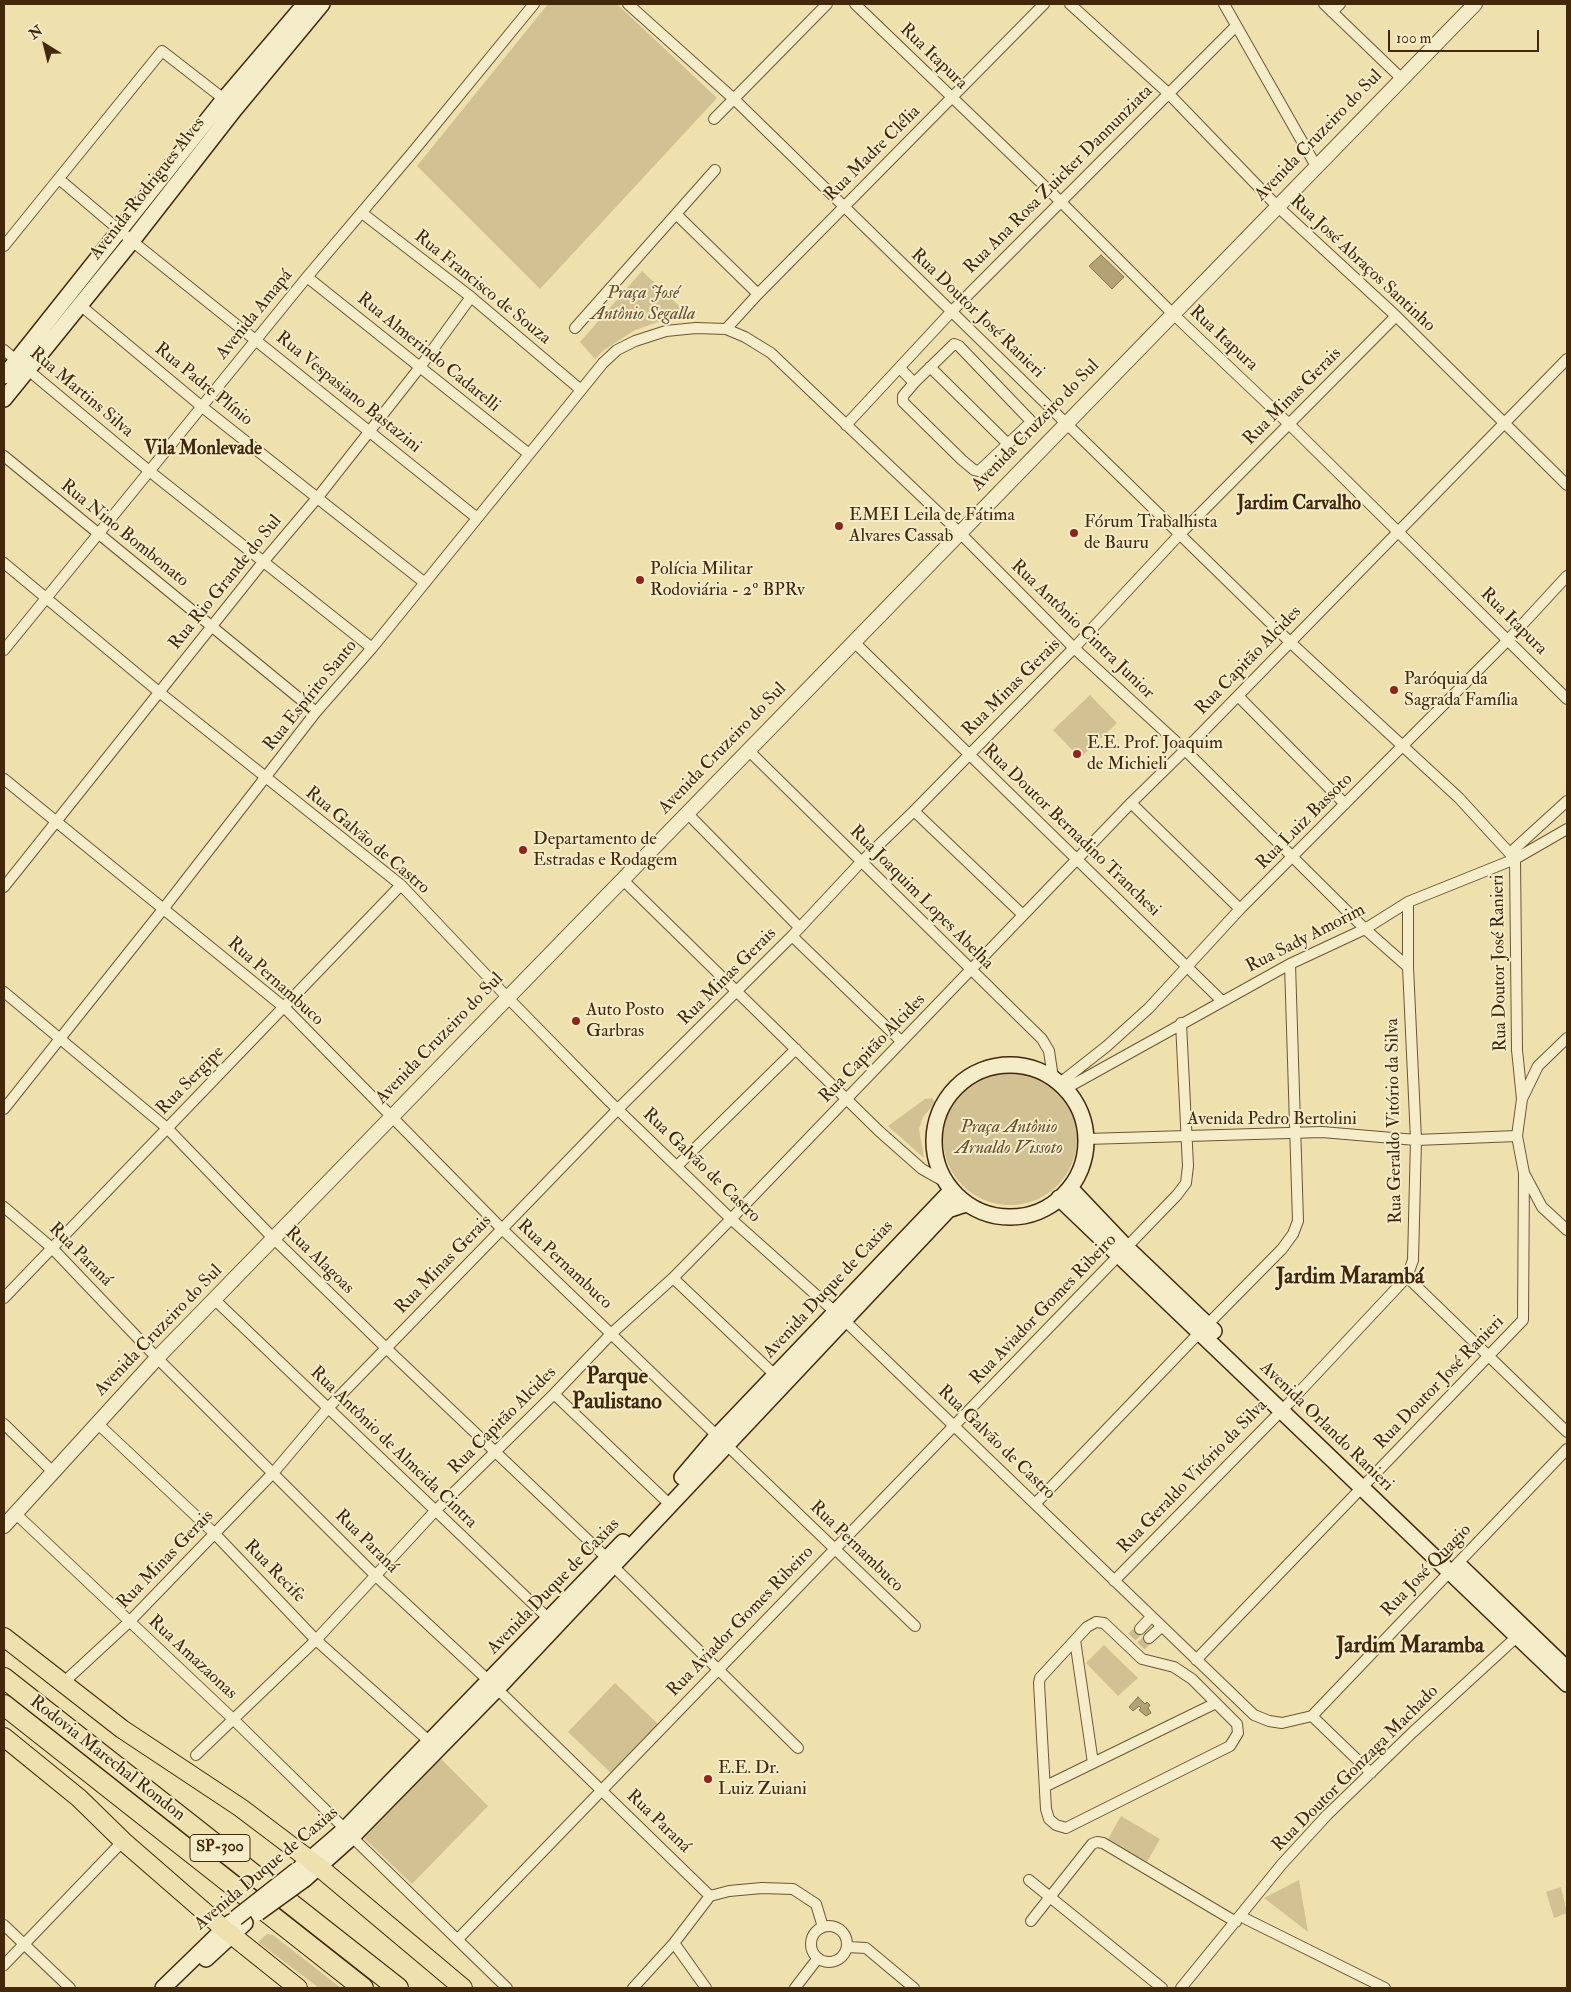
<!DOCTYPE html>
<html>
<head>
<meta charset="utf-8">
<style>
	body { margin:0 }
	#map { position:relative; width:1571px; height:1992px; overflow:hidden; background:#efe1ae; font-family:"IM FELL Double Pica",serif }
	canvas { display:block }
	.frame { position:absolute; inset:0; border:5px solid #42270b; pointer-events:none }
	.north { position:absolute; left:20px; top:20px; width:50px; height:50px; -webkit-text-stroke:4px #f5ecca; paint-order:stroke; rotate:324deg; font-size:14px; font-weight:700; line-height:20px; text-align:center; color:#42270b }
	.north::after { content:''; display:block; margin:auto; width:18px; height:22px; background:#42270b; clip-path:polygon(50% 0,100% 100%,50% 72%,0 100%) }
	.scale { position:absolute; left:1388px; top:30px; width:151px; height:22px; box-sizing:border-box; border:2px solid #42270b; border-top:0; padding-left:6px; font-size:15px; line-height:18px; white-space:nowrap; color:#42270b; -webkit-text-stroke:4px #f5ecca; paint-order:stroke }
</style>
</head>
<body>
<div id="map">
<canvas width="1571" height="1992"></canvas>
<div class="frame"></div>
<div class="north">N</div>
<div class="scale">100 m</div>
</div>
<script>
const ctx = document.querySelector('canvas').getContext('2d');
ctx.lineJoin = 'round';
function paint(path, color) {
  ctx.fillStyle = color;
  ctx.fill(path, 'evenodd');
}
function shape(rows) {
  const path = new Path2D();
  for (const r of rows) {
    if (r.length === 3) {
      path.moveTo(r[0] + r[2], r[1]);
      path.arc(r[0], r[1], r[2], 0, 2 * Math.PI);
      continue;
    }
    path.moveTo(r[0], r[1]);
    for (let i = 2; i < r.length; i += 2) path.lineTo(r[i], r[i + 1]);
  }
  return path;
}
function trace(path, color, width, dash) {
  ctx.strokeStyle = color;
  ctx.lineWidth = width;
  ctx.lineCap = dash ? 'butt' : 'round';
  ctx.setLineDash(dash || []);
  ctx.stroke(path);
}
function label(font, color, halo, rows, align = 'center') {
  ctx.font = font + ' "IM FELL Double Pica",serif';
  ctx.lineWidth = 4;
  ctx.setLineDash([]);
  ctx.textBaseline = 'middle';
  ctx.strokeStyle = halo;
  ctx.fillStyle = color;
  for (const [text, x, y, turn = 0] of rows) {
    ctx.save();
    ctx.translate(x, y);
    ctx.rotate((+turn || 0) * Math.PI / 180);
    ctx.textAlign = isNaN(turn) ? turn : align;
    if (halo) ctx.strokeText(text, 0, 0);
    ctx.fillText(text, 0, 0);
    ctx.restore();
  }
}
const green = shape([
	[548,4,617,4,717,98,540,289,417,166],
	[642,271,690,316,669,318,635,330,604,350,595,359,580,342],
	[1090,695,1117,723,1080,758,1053,730],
	[1010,1138,67],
	[932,1098,935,1103,923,1117,919,1129,924,1158,888,1126,925,1099],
	[1104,1645,1138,1678,1118,1696,1086,1663],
	[615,1683,660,1726,612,1774,568,1732],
	[441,1759,488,1806,412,1884,364,1838],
	[1121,1816,1160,1839,1147,1862,1108,1839],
	[1299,1880,1308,1932,1264,1898],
	[1561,1887,1567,1913,1554,1918,1546,1892],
	[267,1934,273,1935,341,1988,319,1988,258,1942]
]);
const water = shape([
	[1101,255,1124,277,1112,289,1089,266,1101,255],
	[1138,1697,1145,1704,1147,1702,1150,1705,1148,1708,1151,1713,1146,1716,1139,1710,1141,1708,1139,1706,1133,1711,1129,1707,1138,1697]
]);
const minorTunnel = shape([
	[1132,1637,1140,1629],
	[1141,1646,1149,1638]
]);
const minor = shape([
	[628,4,735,100,1291,643,1459,798,1515,859,1517,1050,1522,1099],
	[855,4,1060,201,1172,313,1289,424,1567,699],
	[1070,4,1168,93,1277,206,1396,316,1567,485],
	[1224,4,1316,166],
	[1324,4,1401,78],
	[1332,12,1340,4],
	[714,119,827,4],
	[59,179,132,241,477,518],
	[362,213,471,297,581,390],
	[676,214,758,294],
	[4,246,162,51,229,103],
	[307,277,529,454],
	[80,305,201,406,425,583],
	[575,328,715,170],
	[726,329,758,294,1044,4],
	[954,344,959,346,1030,420,1029,424,979,471,974,470,962,460,903,402,903,396,914,383,954,344],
	[4,350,148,470,372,648],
	[930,367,1008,444],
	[900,368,914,383],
	[846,425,952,311,1236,26],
	[4,456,316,712],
	[4,563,159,692,401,885,507,997,609,1101,731,1219,843,1319,1254,1715,1269,1721,1282,1723,1312,1716],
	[854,642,1222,1001],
	[4,650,307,277,412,153,534,4],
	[1238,696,1345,804],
	[748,750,1042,1039,1049,1051,1053,1078],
	[4,779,285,1008,502,1229,915,1626],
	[1131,803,1240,909],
	[914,811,1023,915],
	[687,813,799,927],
	[1510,853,1567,801],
	[623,880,879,1131,922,1169,945,1182],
	[4,887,263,562,318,497,420,367,471,297],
	[792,936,901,1041],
	[4,992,167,1128,273,1238,386,1348,608,1559],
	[1567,1038,1538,1066,1522,1099,1517,1136,1524,1173,1542,1207,1567,1230],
	[1060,1083,1107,1046,1149,1008,1240,909,1508,640,1567,576],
	[1065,1089,1290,964,1365,929,1408,902,1515,859,1567,829],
	[4,1109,164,908,316,712,372,648,603,363,617,350,635,341,666,331,696,328,726,329,745,337,771,353,959,532,1074,648,1185,750,1365,929,1408,967],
	[1086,1139,1322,1132,1416,1140,1517,1136],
	[677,1166,796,1049],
	[4,1207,52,1248,157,1358,376,1576,489,1681,710,1896],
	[1407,1277,1567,1432],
	[673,1278,775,1375],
	[4,1298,401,885],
	[215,1300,549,1619],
	[1207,1325,1282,1249,1293,1234,1298,1221,1290,964],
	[554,1394,664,1499],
	[97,1423,214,1533,316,1640,430,1742],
	[4,1424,53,1472],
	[1035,1504,1200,1332],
	[15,1513,234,1720,345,1829],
	[614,1567,798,1748],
	[1114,1581,1289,1403,1407,1277,1413,1260,1416,1140,1408,967,1408,902],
	[1096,1622,1104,1623,1142,1659,1174,1667,1192,1679,1237,1724,1238,1733,1230,1746,1066,1828,1056,1825,1049,1819,1046,1809,1039,1683,1040,1678,1087,1627,1096,1622],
	[1140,1629,1151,1617],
	[1149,1638,1161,1627],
	[1075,1640,1093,1763],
	[1196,1660,1523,1320,1524,1173],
	[63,1683,129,1622,274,1472,328,1408,502,1229,618,1109,792,936,861,862,914,811,1074,648,1180,534,1396,316],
	[1312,1716,1567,1449],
	[1312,1716,1371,1773],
	[196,1755,316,1640,436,1510,554,1394,612,1333,673,1278,731,1219,1131,803,1185,750,1567,359],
	[1046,1786,1216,1703],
	[352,1837,507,1988],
	[1029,1880,1162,1988],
	[1240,1916,1385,1988],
	[1031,1921,1092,1844,1097,1842,1103,1843,1236,1922],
	[4,1925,70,1988],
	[829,1944,18],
	[458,1939,1177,1195,1186,1183,1188,1166,1181,1023],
	[674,1943,706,1988],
	[847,1947,866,1948,914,1988],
	[4,1965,123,1841],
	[633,1988,674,1943,710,1896,729,1891,762,1888,793,1889,816,1904,823,1927],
	[795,1988,818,1958],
	[1181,1988,1282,1864,1327,1815,1413,1732,1522,1632]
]);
const tertiary = shape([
	[4,1526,157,1358,1475,4]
]);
const secondary = shape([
	[4,376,224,99,305,4],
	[4,399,132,241,235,109,322,4],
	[1010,1141,76],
	[1070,1188,1127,1248,1214,1331],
	[1059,1198,1567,1684],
	[682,1477,716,1437,951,1191],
	[1462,1568,1567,1669],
	[301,1867,345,1829,623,1542],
	[305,1879,352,1837,497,1689,948,1210,966,1204],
	[206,1959,245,1923],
	[163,1988,231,1922]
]);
const trunk = shape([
	[4,1637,122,1729,241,1808,319,1867,463,1988],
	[4,1737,79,1798,123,1841,223,1928,298,1988]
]);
const motorway = shape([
	[4,1678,398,1988],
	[4,1705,363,1988]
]);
const secondaryBridge = shape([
	[258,1913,305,1879],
	[236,1918,297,1870]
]);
const markers = [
	[839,526,5,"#8f2418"],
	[1074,533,5,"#8f2418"],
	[640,580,5,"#8f2418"],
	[1394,690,5,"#8f2418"],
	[1077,754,5,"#8f2418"],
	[523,850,5,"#8f2418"],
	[576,1021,5,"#8f2418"],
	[708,1779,5,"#8f2418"]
];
const shields = [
	[220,1848,60]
];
const shieldNames = [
	["SP-300",220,1848]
];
const streetNames = [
	["Rua Itapura",933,57,44],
	["Avenida Cruzeiro do Sul",1319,136,-46],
	["Rua Madre Clélia",873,154,-45],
	["Rua Ana Rosa Zuicker Dannunziata",1059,180,-45],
	["Avenida Rodrigues Alves",148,189,-52],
	["Rua José Abraços Santinho",1362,264,43],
	["Rua Francisco de Souza",482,288,39],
	["Rua Doutor José Ranieri",977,314,44],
	["Avenida Amapá",255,315,-51],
	["Rua Itapura",1223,339,43],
	["Rua Almerindo Cadarelli",428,353,39],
	["Rua Padre Plínio",203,385,39],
	["Rua Martins Silva",81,393,40],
	["Rua Vespasiano Bastazini",348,393,39],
	["Rua Minas Gerais",1293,397,-45],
	["Avenida Cruzeiro do Sul",1036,426,-46],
	["Rua Nino Bombonato",124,534,39],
	["Rua Rio Grande do Sul",226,583,-51],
	["Rua Itapura",1513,622,45],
	["Rua Antônio Cintra Junior",1082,630,44],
	["Rua Capitão Alcides",1249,661,-46],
	["Rua Minas Gerais",1012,688,-45],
	["Rua Espírito Santo",311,696,-51],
	["Avenida Cruzeiro do Sul",723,749,-46],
	["Rua Luiz Bassoto",1305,822,-45],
	["Rua Doutor Bernadino Tranchesi",1071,831,44],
	["Rua Galvão de Castro",367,841,40],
	["Rua Joaquim Lopes Abelha",921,898,45],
	["Rua Sady Amorim",1306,939,-27],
	["Rua Doutor José Ranieri",1500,963,-91],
	["Rua Minas Gerais",728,977,-45],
	["Rua Pernambuco",275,982,42],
	["Avenida Cruzeiro do Sul",440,1039,-46],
	["Rua Capitão Alcides",873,1049,-46],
	["Rua Sergipe",191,1081,-46],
	["Avenida Pedro Bertolini",1272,1120],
	["Rua Geraldo Vitório da Silva",1395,1121,-91],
	["Rua Galvão de Castro",701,1166,44],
	["Rua Paraná",80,1255,45],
	["Rua Alagoas",319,1261,44],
	["Rua Minas Gerais",444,1265,-46],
	["Rua Pernambuco",564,1265,43],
	["Avenida Duque de Caxias",829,1290,-47],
	["Rua Aviador Gomes Ribeiro",1044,1310,-46],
	["Avenida Cruzeiro do Sul",159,1331,-46],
	["Rua Doutor José Ranieri",1440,1383,-46],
	["Rua Capitão Alcides",503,1421,-45],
	["Avenida Orlando Ranieri",1326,1427,44],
	["Rua Galvão de Castro",996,1443,44],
	["Rua Antônio de Almeida Cintra",393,1448,44],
	["Rua Geraldo Vitório da Silva",1193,1477,-46],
	["Rua Paraná",366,1542,45],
	["Rua Pernambuco",856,1547,44],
	["Rua Minas Gerais",166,1560,-46],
	["Rua José Quagio",1427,1571,-46],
	["Rua Recife",274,1572,46],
	["Avenida Duque de Caxias",554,1587,-46],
	["Rua Aviador Gomes Ribeiro",741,1622,-46],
	["Rua Amazaonas",192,1658,43],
	["Rodovia Marechal Rondon",107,1759,38],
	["Rua Doutor Gonzaga Machado",1356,1769,-45],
	["Rua Paraná",658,1822,44],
	["Avenida Duque de Caxias",267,1869,-40]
];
const parkNames = [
	["Praça José",643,294],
	["Antônio Segalla",643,315],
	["Praça Antônio",1009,1128],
	["Arnaldo Vissoto",1009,1149]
];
const poiNames = [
	["EMEI Leila de Fátima",849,516],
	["Alvares Cassab",849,537],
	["Fórum Trabalhista",1084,523],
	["de Bauru",1084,544],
	["Polícia Militar",650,570],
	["Rodoviária - 2º BPRv",650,591],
	["Paróquia da",1404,680],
	["Sagrada Família",1404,701],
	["E.E. Prof. Joaquim",1087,744],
	["de Michieli",1087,765],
	["Departamento de",533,840],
	["Estradas e Rodagem",533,861],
	["Auto Posto",586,1011],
	["Garbras",586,1032],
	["E.E. Dr.",718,1769],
	["Luiz Zuiani",718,1790]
];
const neighbourhoodNames = [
	["Vila Monlevade",203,450],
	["Jardim Carvalho",1299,505]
];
const districtNames = [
	["Jardim Marambá",1350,1278],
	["Parque",617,1378],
	["Paulistano",617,1403],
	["Jardim Maramba",1410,1647]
];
paint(green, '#d2c192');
paint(water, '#b4a277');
trace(water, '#86714c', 1);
trace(minorTunnel, '#ccbc8d', 10, [10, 5]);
trace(minor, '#6d5634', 12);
trace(tertiary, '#6d5634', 16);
trace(secondary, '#42270b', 18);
trace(trunk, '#42270b', 20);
trace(motorway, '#42270b', 22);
trace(minor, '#f5ecca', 10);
trace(tertiary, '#f5ecca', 14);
trace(secondary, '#f5ecca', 15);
trace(trunk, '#efe1ae', 18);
trace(motorway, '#efe1ae', 20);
trace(secondaryBridge, '#42270b', 18, []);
trace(secondaryBridge, '#f5ecca', 15);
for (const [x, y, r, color] of markers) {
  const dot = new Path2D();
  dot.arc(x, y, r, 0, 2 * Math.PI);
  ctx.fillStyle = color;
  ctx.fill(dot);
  trace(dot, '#f5ecca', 2);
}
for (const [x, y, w] of shields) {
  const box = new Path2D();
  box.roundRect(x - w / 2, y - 13.5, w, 27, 4);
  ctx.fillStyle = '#f5ecca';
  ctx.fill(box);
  trace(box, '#42270b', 1);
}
label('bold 16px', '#42270b', null, shieldNames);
label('18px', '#42270b', '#f5ecca', streetNames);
label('italic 18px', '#664e2d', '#f5ecca', parkNames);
label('18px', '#42270b', '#f5ecca', poiNames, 'left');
label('bold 19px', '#42270b', '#f5ecca', neighbourhoodNames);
label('bold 22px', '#42270b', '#f5ecca', districtNames);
</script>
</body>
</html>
